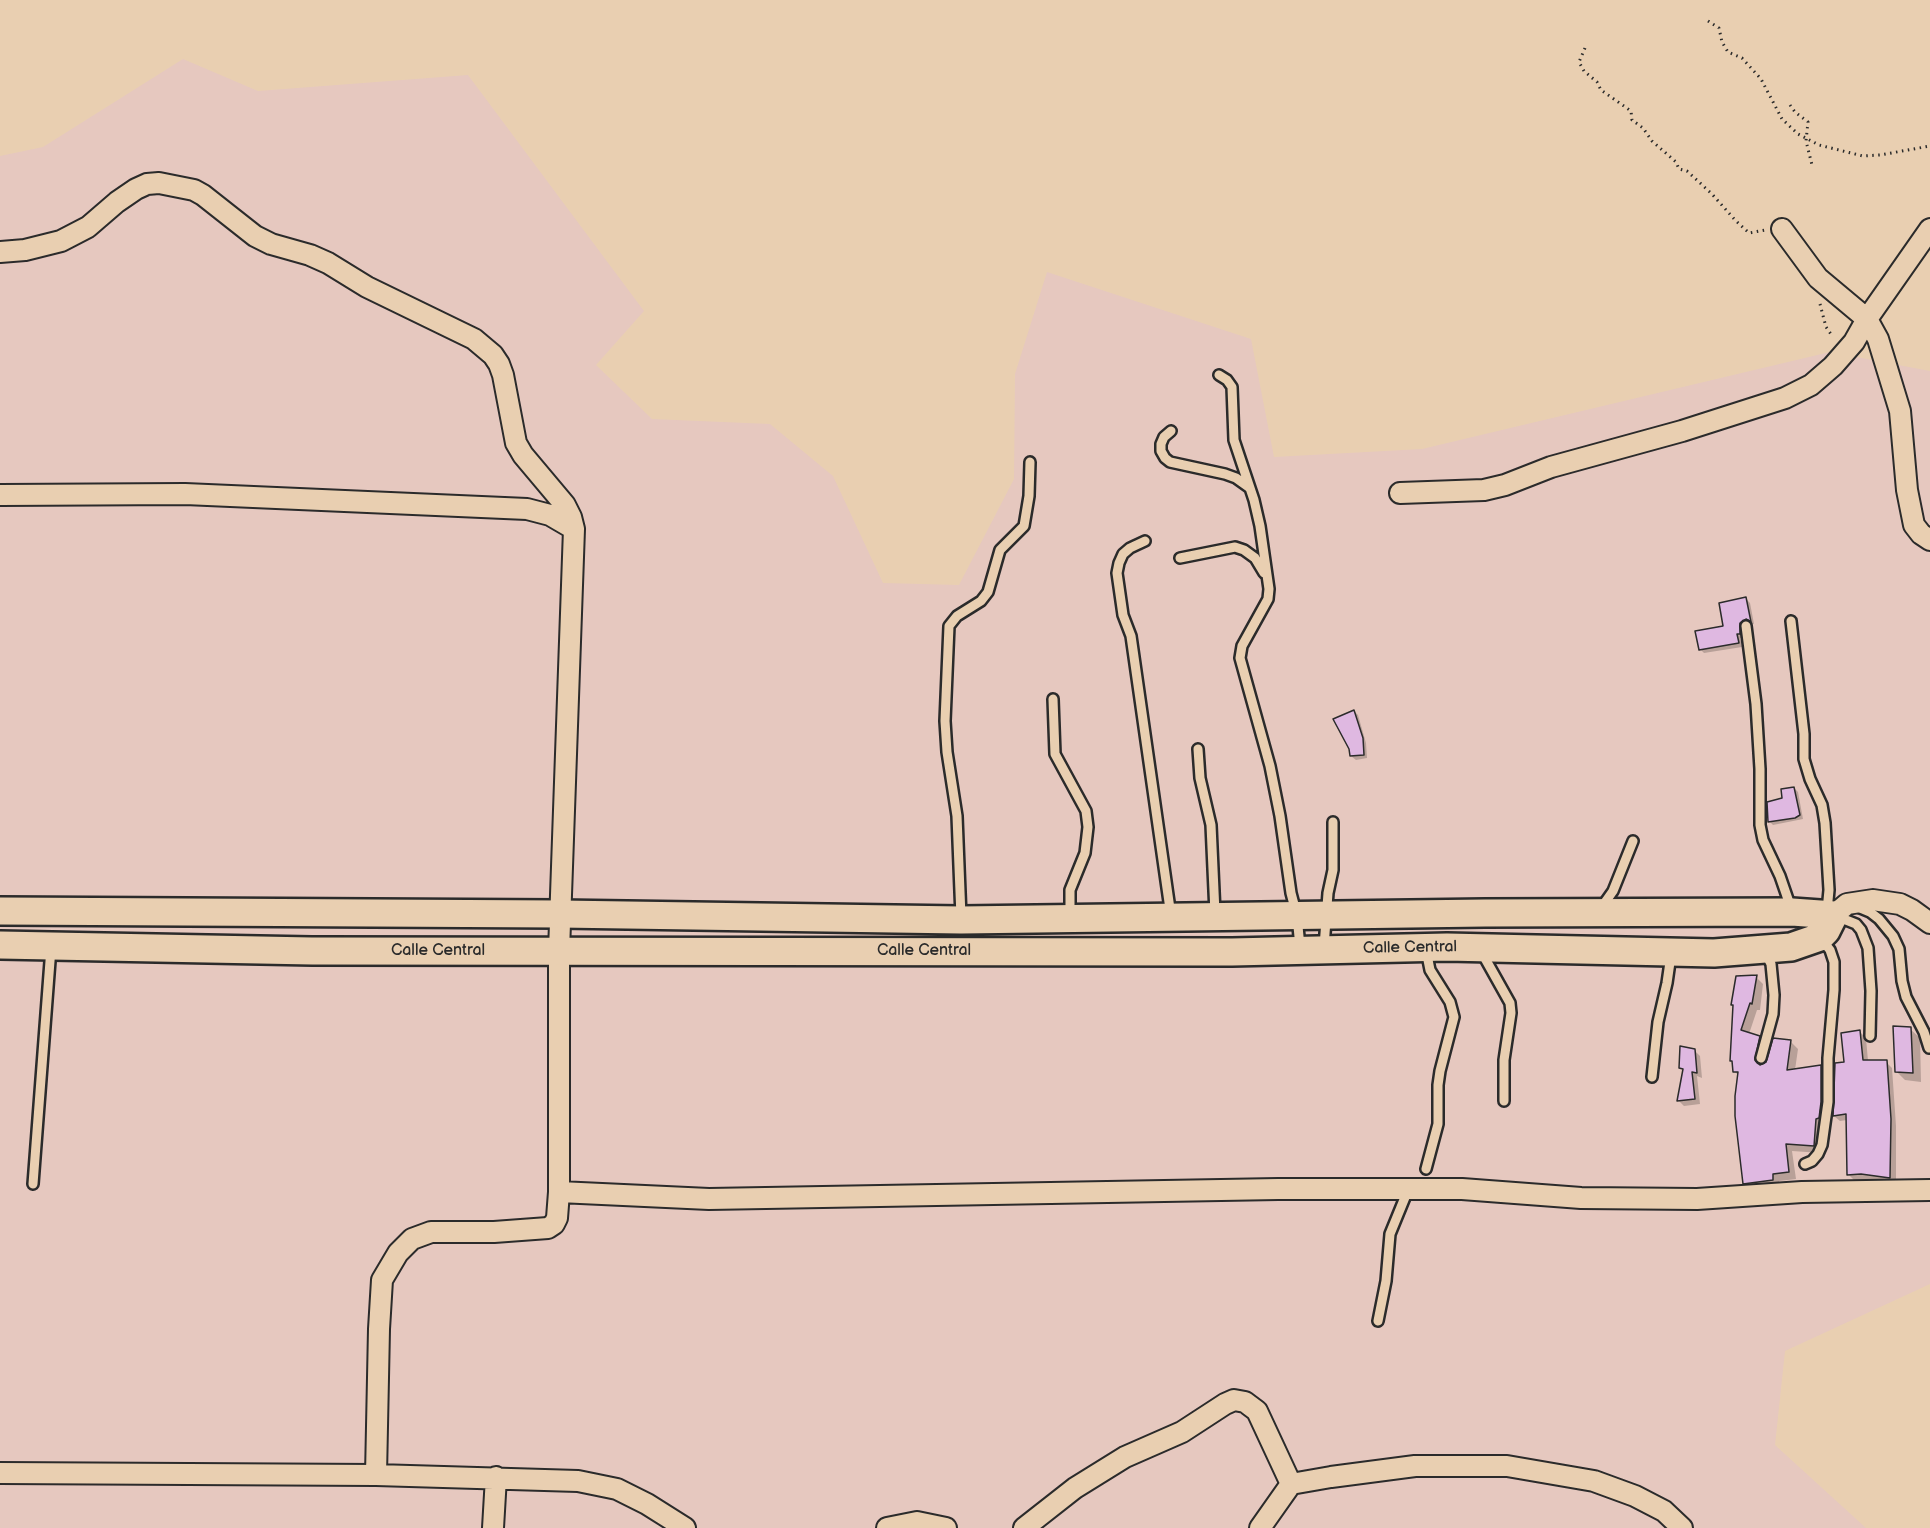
<!DOCTYPE html>
<html>
<head>
<meta charset="utf-8">
<style>
	body { margin:0 }
	canvas { display:block; background:#e9cfb1 }
</style>
</head>
<body>
<canvas width="1930" height="1528"></canvas>
<script>
const ctx = document.querySelector('canvas').getContext('2d');
ctx.lineJoin = 'round';
function paint(path, color) {
  ctx.fillStyle = color;
  ctx.fill(path, 'evenodd');
}
function shape(rows) {
  const path = new Path2D();
  for (const r of rows) {
    path.moveTo(r[0], r[1]);
    for (let i = 2; i < r.length; i += 2) path.lineTo(r[i], r[i + 1]);
  }
  return path;
}
function trace(path, color, width, dash) {
  ctx.strokeStyle = color;
  ctx.lineWidth = width;
  ctx.lineCap = dash ? 'butt' : 'round';
  ctx.setLineDash(dash || []);
  ctx.stroke(path);
}
function label(font, color, halo, rows, align = 'center') {
  ctx.font = font + ' "Balsamiq Sans",sans-serif';
  ctx.lineWidth = 4.5;
  ctx.setLineDash([]);
  ctx.textBaseline = 'middle';
  ctx.strokeStyle = halo;
  ctx.fillStyle = color;
  for (const [text, x, y, turn = 0] of rows) {
    ctx.save();
    ctx.translate(x, y);
    ctx.rotate((+turn || 0) * Math.PI / 180);
    ctx.textAlign = isNaN(turn) ? turn : align;
    if (halo) ctx.strokeText(text, 0, 0);
    ctx.fillText(text, 0, 0);
    ctx.restore();
  }
}
const built = shape([
	[183,59,258,91,468,75,644,311,596,365,652,419,770,424,833,476,883,583,959,585,1014,479,1015,374,1047,272,1251,339,1274,457,1422,449,1830,352,1930,371,1930,1284,1785,1351,1775,1445,1866,1528,0,1528,0,156,43,147]
]);
const shadow = shape([
	[1746,599,1750,603,1754,624,1751,623,1745,625,1744,638,1740,638,1742,647,1704,653,1700,649,1725,628],
	[1354,711,1358,715,1366,743,1367,758,1356,760,1351,756],
	[1794,788,1798,792,1803,819,1773,825,1769,821,1784,799],
	[1756,977,1763,984,1760,1010,1757,1010,1749,1034,1759,1037,1767,1045,1761,1066,1767,1063,1791,1042,1798,1049,1795,1070,1821,1067,1828,1074,1821,1153,1792,1151,1796,1179,1779,1181,1780,1187,1752,1191,1744,1183,1739,1076,1735,1072,1734,1063,1732,1061],
	[1910,1029,1920,1038,1921,1082,1905,1080,1896,1071],
	[1860,1032,1866,1038,1868,1061,1886,1062,1892,1068,1896,1126,1896,1183,1868,1180,1854,1180,1848,1174,1847,1120,1840,1121,1834,1116,1846,1063],
	[1694,1050,1700,1056,1702,1078,1697,1076,1700,1104,1684,1106,1678,1100,1684,1071,1681,1067]
]);
const building = shape([
	[1746,597,1751,622,1746,619,1740,623,1740,634,1737,634,1739,643,1699,650,1695,631,1723,626,1719,603,1746,597],
	[1354,710,1363,738,1364,755,1350,756,1349,749,1333,719,1354,710],
	[1794,787,1800,815,1795,818,1768,822,1767,802,1782,798,1781,789,1794,787],
	[1757,975,1752,1004,1750,1003,1741,1030,1760,1036,1755,1060,1760,1065,1766,1062,1773,1038,1791,1040,1787,1070,1821,1065,1821,1102,1819,1118,1816,1119,1814,1146,1786,1144,1789,1172,1773,1174,1773,1180,1743,1184,1735,1116,1735,1096,1738,1072,1733,1072,1732,1061,1730,1061,1733,1005,1731,1005,1736,976,1757,975],
	[1893,1026,1911,1027,1913,1073,1895,1072,1893,1026],
	[1860,1030,1863,1060,1887,1060,1891,1119,1890,1178,1861,1174,1847,1175,1846,1114,1833,1116,1835,1063,1844,1062,1841,1033,1860,1030],
	[1680,1046,1695,1049,1697,1073,1692,1072,1695,1099,1677,1101,1683,1069,1679,1068,1680,1046]
]);
const path = shape([
	[1708,21,1719,28,1722,42,1728,52,1742,58,1761,79,1782,119,1798,134,1819,145,1863,156,1880,155,1930,146],
	[1585,48,1579,62,1584,71,1597,82,1601,90,1631,111,1632,120,1643,128,1652,141,1676,162,1679,169,1687,171,1712,194,1735,220,1749,233,1765,230],
	[1790,105,1795,112,1808,122,1806,141,1812,165],
	[1820,304,1826,327,1833,337]
]);
const lane = shape([
	[1219,375,1227,380,1232,387,1234,440,1254,500,1260,526,1269,589,1268,599,1242,646,1240,658,1270,766,1280,816,1291,893,1297,916,1300,947],
	[1171,431,1164,437,1161,444,1161,451,1165,458,1170,462,1225,474,1236,478,1250,488],
	[1145,541,1130,548,1123,554,1119,563,1117,573,1123,615,1131,636,1171,916],
	[1180,558,1235,547,1244,550,1255,558,1264,573],
	[1791,621,1804,734,1804,759,1810,779,1822,805,1825,823,1829,890,1827,911],
	[1746,626,1756,704,1760,769,1760,825,1763,840,1780,876,1791,908],
	[1053,699,1055,754,1086,811,1088,827,1085,853,1070,890,1070,916],
	[1198,749,1200,778,1211,825,1215,913],
	[1858,907,1870,912,1879,919,1893,936,1899,949,1902,981,1906,997,1924,1032,1929,1048],
	[1601,908,1613,891,1633,841],
	[1836,916,1856,924,1861,930,1868,948,1871,991,1870,1036],
	[961,917,957,816,947,752,945,721,949,626,957,616,981,601,988,592,1000,550,1024,526,1029,496,1030,462],
	[1324,947,1328,893,1333,870,1333,822],
	[1426,950,1430,970,1450,1002,1454,1017,1440,1071,1438,1085,1438,1124,1426,1169],
	[1482,953,1510,1003,1511,1013,1504,1060,1504,1101],
	[1761,1058,1773,1014,1774,995,1771,964,1765,952],
	[1652,1077,1658,1022,1667,983,1671,955],
	[1805,1164,1812,1161,1818,1154,1822,1145,1828,1102,1828,1058,1834,990,1834,962,1830,950,1821,939],
	[33,1184,51,948],
	[1378,1321,1386,1281,1390,1234,1408,1190]
]);
const street = shape([
	[1782,229,1818,278,1867,319,1878,339,1900,411,1907,490,1914,525,1921,534,1930,540],
	[0,252,25,250,61,241,88,227,117,202,136,189,147,184,159,183,194,190,203,195,255,236,271,244,310,255,328,263,367,287,474,339,493,355,499,364,503,375,516,443,523,455,565,505,571,517,574,529,559,951,559,1192,557,1218,554,1224,548,1228,494,1232,431,1232,412,1239,398,1253,382,1280,379,1329,376,1475],
	[1400,493,1484,490,1505,485,1551,467,1682,431,1785,398,1811,385,1833,366,1854,342,1867,319,1930,229],
	[0,495,185,494,527,509,550,515,574,529],
	[1834,915,1847,904,1873,900,1900,904,1912,910,1930,923],
	[559,1192,709,1199,1278,1189,1462,1189,1581,1198,1697,1199,1802,1192,1930,1190],
	[0,1473,376,1475,578,1481,617,1489,647,1504,685,1528],
	[493,1528,496,1477],
	[887,1528,917,1522,946,1528],
	[1024,1528,1075,1488,1125,1457,1182,1432,1225,1404,1234,1400,1245,1402,1257,1411,1291,1484],
	[1260,1528,1291,1484,1331,1477,1415,1466,1507,1466,1594,1481,1635,1496,1664,1511,1682,1528]
]);
const secondary = shape([
	[0,911,560,914,961,920,1485,913,1792,912,1834,915,1826,931,1820,937,1791,947,1714,953,1447,947,1232,952,312,951,0,945]
]);
const streetNames = [
	["Calle Central",1410,948,-1],
	["Calle Central",438,951],
	["Calle Central",924,951]
];
paint(built, '#e6c8bf');
paint(shadow, '#0003');
paint(building, '#dfb8e1');
trace(building, '#2b2b2b', 1.5);
trace(lane, '#2b2b2b', 14);
trace(street, '#2b2b2b', 24);
trace(secondary, '#2b2b2b', 32);
trace(path, '#2b2b2b', 3, [1.5, 4.5]);
trace(lane, '#e9cfb1', 9);
trace(street, '#e9cfb1', 20);
trace(secondary, '#e9cfb1', 27);
label('16px', '#2b2b2b', '#e9cfb1', streetNames);
</script>
</body>
</html>
